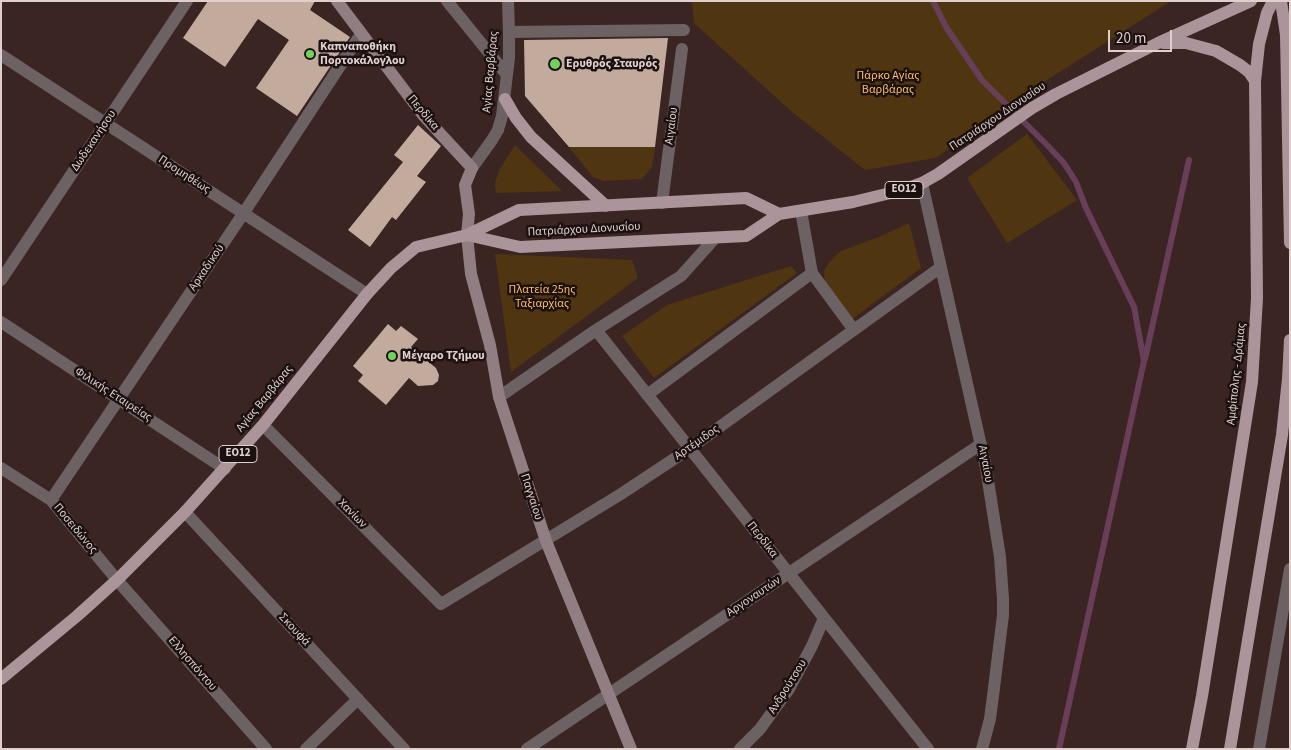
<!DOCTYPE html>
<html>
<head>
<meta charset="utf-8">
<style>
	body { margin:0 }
	#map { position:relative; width:1291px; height:750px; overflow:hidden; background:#3b2523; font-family:"Source Sans 3",sans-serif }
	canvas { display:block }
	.frame { position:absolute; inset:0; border:2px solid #dfd0ce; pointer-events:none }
	.scale { position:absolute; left:1108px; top:30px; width:64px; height:22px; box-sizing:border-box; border:2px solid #dfd0ce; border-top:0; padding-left:6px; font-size:15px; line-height:18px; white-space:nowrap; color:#dfd0ce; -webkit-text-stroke:4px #1b1110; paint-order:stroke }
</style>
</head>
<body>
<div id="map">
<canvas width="1291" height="750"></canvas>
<div class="frame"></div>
<div class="scale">20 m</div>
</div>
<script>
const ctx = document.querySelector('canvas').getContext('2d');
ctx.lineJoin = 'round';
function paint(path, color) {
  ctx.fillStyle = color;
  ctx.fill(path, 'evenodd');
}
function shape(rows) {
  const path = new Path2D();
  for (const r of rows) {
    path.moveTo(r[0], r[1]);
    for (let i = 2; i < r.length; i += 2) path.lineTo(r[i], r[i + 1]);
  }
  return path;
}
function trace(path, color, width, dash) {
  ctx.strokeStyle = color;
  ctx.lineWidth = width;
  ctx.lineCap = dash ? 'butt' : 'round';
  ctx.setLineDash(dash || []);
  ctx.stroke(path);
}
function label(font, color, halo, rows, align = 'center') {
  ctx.font = font + ' "Source Sans 3",sans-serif';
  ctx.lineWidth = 5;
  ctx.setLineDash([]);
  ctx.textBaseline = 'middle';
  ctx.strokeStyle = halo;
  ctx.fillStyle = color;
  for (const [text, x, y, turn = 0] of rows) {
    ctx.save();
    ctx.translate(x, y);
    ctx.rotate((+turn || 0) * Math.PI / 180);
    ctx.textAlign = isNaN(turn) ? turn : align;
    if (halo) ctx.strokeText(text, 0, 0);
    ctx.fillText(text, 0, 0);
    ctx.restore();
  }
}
const green = shape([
	[692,1,1171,1,1011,103,993,119,935,158,865,170,791,111,694,23],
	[1027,134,1077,200,1007,243,967,178],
	[515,145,562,191,496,193,495,183,500,169],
	[569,147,655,147,652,167,642,179,603,181,593,177],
	[909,223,921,268,852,319,825,282,824,271,830,261,841,251,879,237],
	[495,254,632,260,638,278,511,372],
	[791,266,797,273,654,378,622,336,667,305]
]);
const stream = shape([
	[933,1,946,27,982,80,1048,146,1064,163,1076,182,1086,208,1134,307,1144,361,1059,749],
	[1145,359,1189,160]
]);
const building = shape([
	[208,1,315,1,310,10,350,37,297,116,256,88,289,40,258,19,225,67,183,38],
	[668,38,655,147,569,147,525,96,524,40],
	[418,125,441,146,417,176,426,182,396,220,392,217,370,247,348,230,403,162,394,155],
	[388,324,396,331,401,326,418,339,411,347,436,368,439,375,438,381,433,385,418,386,409,378,386,405,358,381,363,375,353,366]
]);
const street = shape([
	[447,1,507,75],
	[509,32,684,30],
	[1,55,367,294],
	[472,168,492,140,498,130,502,116,509,58,509,32,508,1],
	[922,183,986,468,1000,557,1003,599,1003,615,993,696,990,719,982,749],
	[662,203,682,49],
	[812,273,854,330],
	[1,280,187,1],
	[1,322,225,469],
	[596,330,928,749],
	[647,395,812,273,801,211],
	[499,397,596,330,681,276,715,238],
	[263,425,441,604,621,494,689,449,941,267],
	[1,468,51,500,117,580,266,749],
	[51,500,243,214,361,34],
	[185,512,404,749],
	[306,749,358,699],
	[527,749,981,444],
	[740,749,760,729,789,689,812,646,824,618],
	[1259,749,1290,569]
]);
const secondary = shape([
	[337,1,423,115,472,168,465,185,469,214,467,235,471,274,490,345,499,397,546,541,631,749]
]);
const primary = shape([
	[1281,1,1286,35,1290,243],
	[1163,43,1186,43,1216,51,1240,65,1249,72,1255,81],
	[505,99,516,118,531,137,606,206],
	[467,235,520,247,746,236,779,214,853,202,903,190,922,183,938,174,1032,108,1056,94,1158,43,1251,1],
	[1,679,77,616,117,580,185,512,263,425,367,294,391,268,416,247,467,235,519,210,746,198,779,214],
	[1192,749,1202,696,1252,382,1257,298,1255,81,1259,44,1267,13,1273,1],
	[1230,749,1282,435,1288,379,1290,340]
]);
const markers = [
	[310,54,5,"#72d25e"],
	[555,64,6,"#72d25e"],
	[392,356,5,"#72d25e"]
];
const shields = [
	[904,190,38],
	[238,454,38]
];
const shieldNames = [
	["ΕΟ12",904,190],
	["ΕΟ12",238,454]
];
const poiNames = [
	["Καπναποθήκη",320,47],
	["Πορτοκάλογλου",320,61],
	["Ερυθρός Σταυρός",566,64],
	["Μέγαρο Τζήμου",402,356]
];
const streetNames = [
	["Αγίας Βαρβάρας",491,72,-85],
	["Περδίκα",423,113,50],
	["Πατριάρχου Διονυσίου",998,117,-34],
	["Αιγαίου",672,126,-83],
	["Δωδεκανήσου",94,141,-56],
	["Προμηθέως",184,175,33],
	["Πατριάρχου Διονυσίου",584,230,-3],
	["Αρκαδικού",207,268,-56],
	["Αμφίπολης - Δράμας",1237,374,-84],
	["Φιλικής Εταιρείας",113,395,33],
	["Αγίας Βαρβάρας",265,399,-51],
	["Αρτέμιδος",697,443,-35],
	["Αιγαίου",985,464,79],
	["Παγγαίου",531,497,72],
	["Χανίων",352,514,45],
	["Ποσειδώνος",75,529,50],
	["Περδίκα",762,540,52],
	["Αργοναυτών",754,597,-34],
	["Σκουφά",294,630,47],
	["Ελλησπόντου",192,664,49],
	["Ανδρούτσου",788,687,-58]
];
const parkNames = [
	["Πάρκο Αγίας",888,76],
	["Βαρβάρας",888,90],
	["Πλατεία 25ης",542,290],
	["Ταξιαρχίας",542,304]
];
paint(green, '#503610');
trace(stream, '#683e59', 6);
paint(building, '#c2aa9d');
trace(street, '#6c6163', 12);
trace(secondary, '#907e82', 12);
trace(primary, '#ac959a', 12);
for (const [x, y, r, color] of markers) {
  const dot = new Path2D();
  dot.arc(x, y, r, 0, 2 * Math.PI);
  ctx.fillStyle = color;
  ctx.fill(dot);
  trace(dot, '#1b1110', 2);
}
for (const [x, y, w] of shields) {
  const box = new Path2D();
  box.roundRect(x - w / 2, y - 8.5, w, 17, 4);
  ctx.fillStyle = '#1b1110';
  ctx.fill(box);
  trace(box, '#dfd0ce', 1);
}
label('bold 11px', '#dfd0ce', null, shieldNames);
label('bold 12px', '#dfd0ce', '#1b1110', poiNames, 'left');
label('12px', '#dfd0ce', '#1b1110', streetNames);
label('12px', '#ffbe69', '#1b1110', parkNames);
</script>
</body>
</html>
